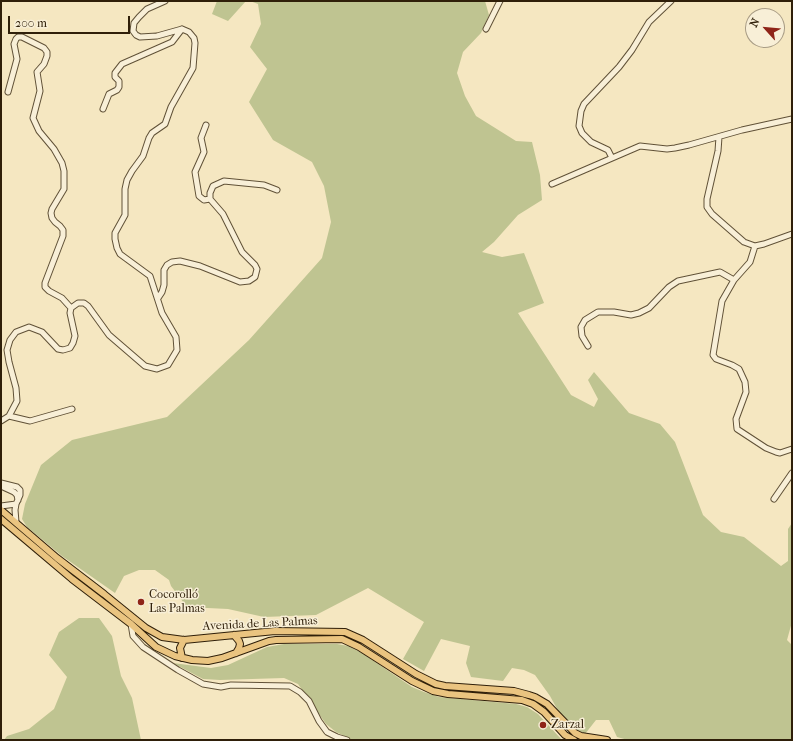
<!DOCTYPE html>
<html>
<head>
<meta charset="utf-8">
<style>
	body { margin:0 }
	#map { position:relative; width:793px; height:741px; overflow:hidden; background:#f5e7c1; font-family:"IM FELL French Canon",serif }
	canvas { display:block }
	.frame { position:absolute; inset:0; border:2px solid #2f1f09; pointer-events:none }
	.north { position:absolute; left:745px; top:8px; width:40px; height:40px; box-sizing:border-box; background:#f8efd7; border:1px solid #a89c85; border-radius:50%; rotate:297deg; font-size:11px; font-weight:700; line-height:16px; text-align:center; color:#2f1f09 }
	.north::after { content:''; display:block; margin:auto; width:14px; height:18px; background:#8f2418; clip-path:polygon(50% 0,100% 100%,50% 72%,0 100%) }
	.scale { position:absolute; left:8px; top:16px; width:122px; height:18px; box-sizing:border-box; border:2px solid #2f1f09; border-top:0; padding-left:5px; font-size:12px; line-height:14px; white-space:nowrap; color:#2f1f09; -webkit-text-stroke:3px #f8efd7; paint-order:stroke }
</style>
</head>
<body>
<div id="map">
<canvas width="793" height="741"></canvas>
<div class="frame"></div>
<div class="north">N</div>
<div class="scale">200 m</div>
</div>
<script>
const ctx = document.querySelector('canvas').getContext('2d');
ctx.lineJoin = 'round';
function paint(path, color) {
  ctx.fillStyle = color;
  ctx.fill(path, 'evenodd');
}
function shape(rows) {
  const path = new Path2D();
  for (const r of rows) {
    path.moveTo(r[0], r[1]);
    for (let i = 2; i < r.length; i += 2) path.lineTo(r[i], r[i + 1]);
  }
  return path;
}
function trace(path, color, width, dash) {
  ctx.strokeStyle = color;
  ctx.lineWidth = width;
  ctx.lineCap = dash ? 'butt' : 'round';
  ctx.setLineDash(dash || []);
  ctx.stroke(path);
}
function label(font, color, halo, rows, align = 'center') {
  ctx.font = font + ' "IM FELL French Canon",serif';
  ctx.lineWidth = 3;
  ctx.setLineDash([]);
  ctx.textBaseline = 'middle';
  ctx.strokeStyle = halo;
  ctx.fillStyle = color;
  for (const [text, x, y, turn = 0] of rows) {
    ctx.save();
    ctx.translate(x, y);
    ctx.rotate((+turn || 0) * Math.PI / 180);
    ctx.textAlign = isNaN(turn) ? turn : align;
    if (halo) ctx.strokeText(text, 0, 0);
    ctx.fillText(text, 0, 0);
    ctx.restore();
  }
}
const green = shape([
	[217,1,246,1,228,21,212,14],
	[250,1,485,1,489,15,481,33,463,52,457,73,465,96,476,116,516,141,532,142,540,175,542,200,518,215,494,242,482,252,502,257,524,253,544,303,518,313,571,395,594,407,598,399,588,380,594,372,629,413,660,424,675,442,703,515,721,532,744,537,781,566,788,561,788,529,792,523,792,622,787,640,792,645,792,740,628,740,617,737,609,720,596,720,585,734,574,728,561,716,550,696,535,675,524,670,512,668,503,681,471,677,466,663,470,646,441,639,424,671,403,659,424,622,368,588,316,615,264,617,228,609,187,607,171,586,169,580,155,570,139,570,124,576,115,593,62,556,27,527,22,519,25,504,41,465,72,440,167,417,249,340,322,258,331,222,324,186,312,162,273,140,249,102,267,69,250,47,261,24,258,4],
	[79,618,99,618,112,636,121,676,132,698,141,740,4,740,7,736,29,729,54,709,67,677,49,655,59,632],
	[284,644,337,644,348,646,362,653,412,687,424,692,439,697,516,704,527,707,538,714,562,740,353,740,336,732,326,724,298,684,284,678,220,680,203,679,173,663,211,668,228,665,267,647]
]);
const minor = shape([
	[486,29,500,1],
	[8,92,17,59,14,44,16,39,18,37,22,37,44,48,47,52,47,56,44,64,37,72,40,91,33,118,39,131,54,149,62,163,64,171,64,189,52,209,51,213,52,218,55,222,60,226,63,230,63,236,45,283,45,287,49,291,62,298,71,308],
	[103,109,109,94,117,90,119,87,119,81,115,77,115,73,122,64,172,42,182,29],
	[206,125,201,138,204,152,195,172,199,196,204,200,210,199],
	[719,137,718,151,707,199,707,207,712,214,744,242,755,246,750,262,734,280,722,301,713,355,716,359,732,365,739,369,745,382,746,392,736,419,737,429,766,448,776,452,780,453,792,449],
	[612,158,608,150,591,142,582,133,579,126,581,111,584,104,619,67,632,50,649,22,671,1],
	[552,184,640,146,667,149,675,148,689,145,742,130,792,119],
	[755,246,764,244,792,234],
	[158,298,162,292,164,285,164,270,167,265,172,262,180,261,200,266,240,282,249,281,255,277,257,269,255,265,242,252,223,214,210,199,210,193,213,186,224,181,264,185,277,190],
	[588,346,582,336,581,327,585,320,598,312,614,312,631,315,639,313,649,308,669,287,678,281,720,272,734,280],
	[9,416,30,421,72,409],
	[1,421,9,416,17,401,16,388,9,362,7,350,10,340,16,332,29,327,42,332,58,349,63,350,70,348,73,343,75,336,70,313,71,308,78,303,84,303,88,306,109,335,145,366,157,369,168,365,177,350,176,337,162,313,150,276,120,254,117,248,115,239,115,233,125,215,125,189,127,180,132,171,143,156,149,138,152,133,165,124,171,107,193,68,195,43,194,38,189,32,182,29,157,36,140,37,136,35,133,31,134,23,139,17,147,9,165,1],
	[1,483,17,487,20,490,20,495,16,504,15,510,16,522],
	[1,486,14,492,17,495,18,500],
	[774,499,792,473],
	[1,506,16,504],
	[131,624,133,636,143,647,178,670,203,684,221,687,231,685,290,686,300,692,309,701,319,721,327,732,337,737,347,740]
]);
const major = shape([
	[1,510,57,558,104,594,146,628,162,637,184,640,275,631,345,632,363,640,416,674,436,684,445,686,514,691,529,695,535,697,547,704,575,733,581,736,607,740],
	[1,519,72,579,131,624,156,647,175,656,192,660,208,661,222,658,269,641,276,640,342,639,359,647,412,681,433,691,448,694,522,700,533,704,544,712,565,735,574,740],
	[234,635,239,641,240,644,239,648,236,653],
	[182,658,180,648,184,640]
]);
const markers = [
	[141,602,4,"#8f2418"],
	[543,725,4,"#8f2418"]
];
const poiNames = [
	["Cocorolló",149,595],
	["Las Palmas",149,609],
	["Zarzal",551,725]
];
const streetNames = [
	["Avenida de Las Palmas",260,624,-3]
];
paint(green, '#bfc491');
trace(minor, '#605137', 7);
trace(major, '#2f1f09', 8);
trace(minor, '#f8efd7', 5);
trace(major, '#eac480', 6);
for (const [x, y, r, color] of markers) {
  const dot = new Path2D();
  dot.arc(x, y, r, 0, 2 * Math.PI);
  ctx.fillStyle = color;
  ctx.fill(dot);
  trace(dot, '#f8efd7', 1.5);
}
label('12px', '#2f1f09', '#f8efd7', poiNames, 'left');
label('12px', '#2f1f09', '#f8efd7', streetNames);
</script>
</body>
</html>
